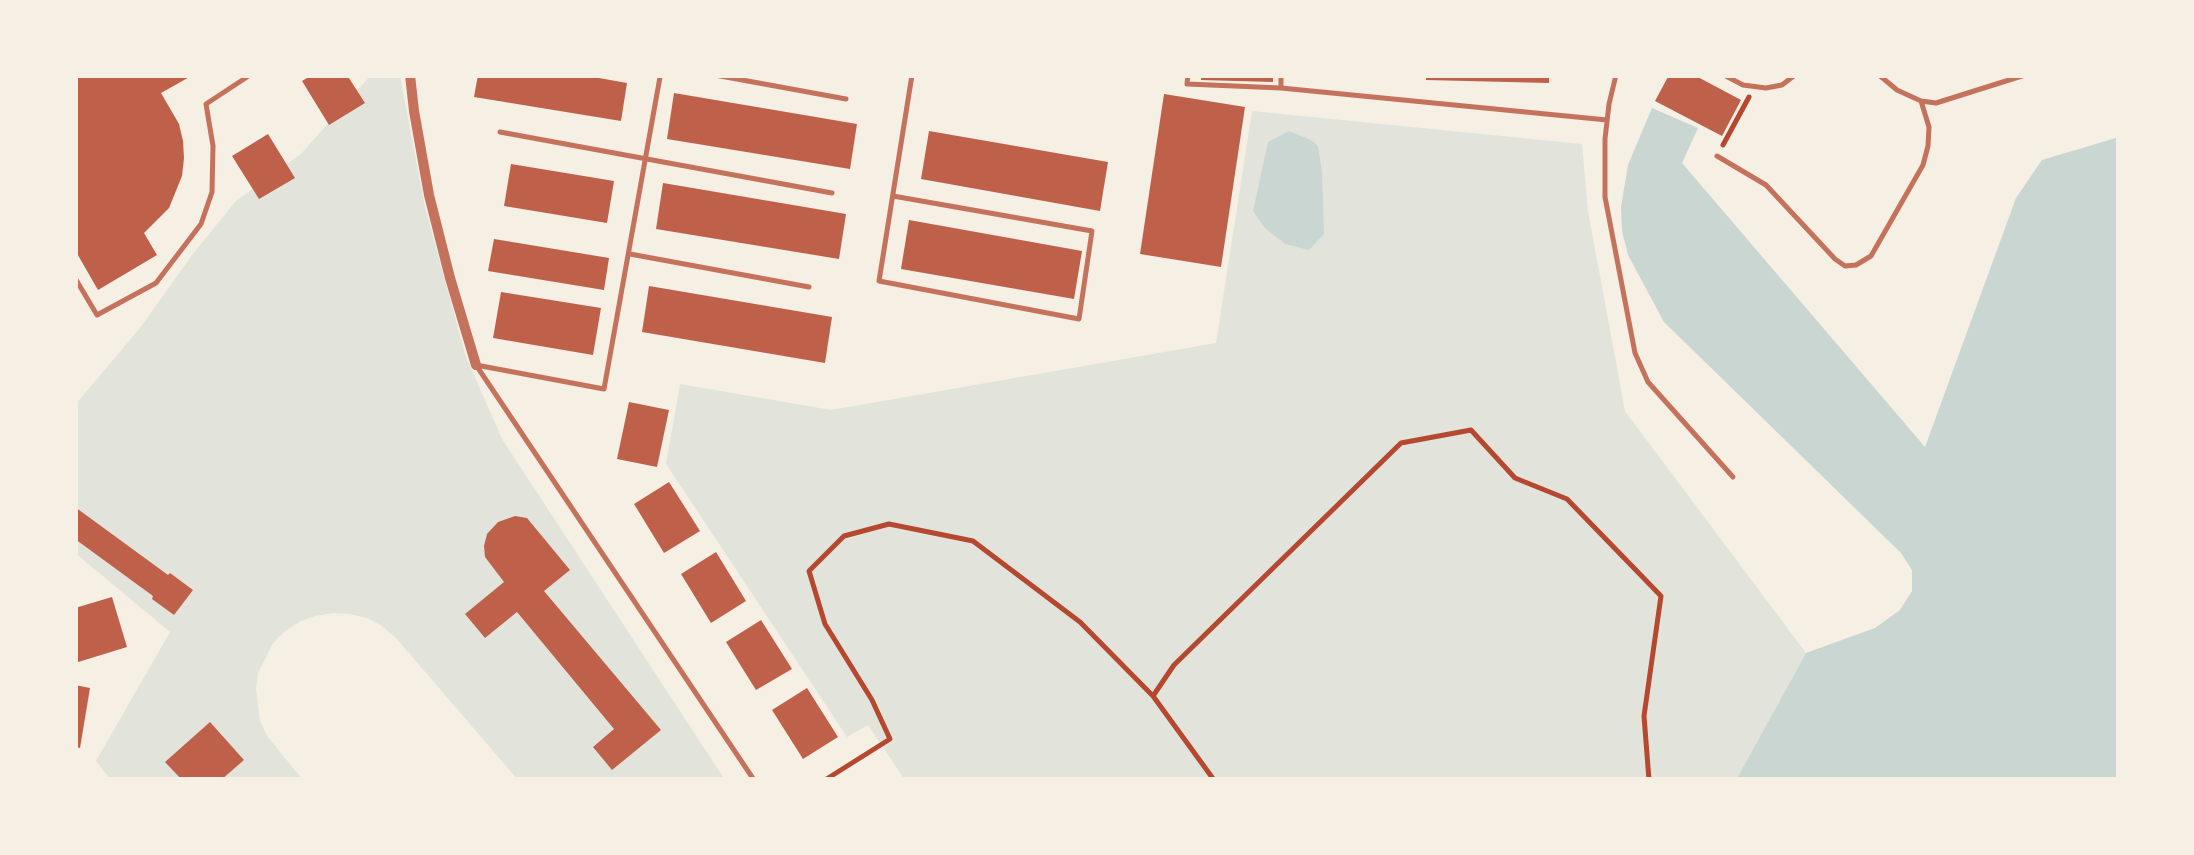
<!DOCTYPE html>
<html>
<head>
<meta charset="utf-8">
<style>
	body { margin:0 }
	#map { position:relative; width:2194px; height:855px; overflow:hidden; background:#f6efe4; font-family:"Work Sans",sans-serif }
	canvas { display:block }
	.frame { position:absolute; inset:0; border:78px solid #f6efe4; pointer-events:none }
</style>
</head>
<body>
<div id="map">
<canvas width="2194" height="855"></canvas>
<div class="frame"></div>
</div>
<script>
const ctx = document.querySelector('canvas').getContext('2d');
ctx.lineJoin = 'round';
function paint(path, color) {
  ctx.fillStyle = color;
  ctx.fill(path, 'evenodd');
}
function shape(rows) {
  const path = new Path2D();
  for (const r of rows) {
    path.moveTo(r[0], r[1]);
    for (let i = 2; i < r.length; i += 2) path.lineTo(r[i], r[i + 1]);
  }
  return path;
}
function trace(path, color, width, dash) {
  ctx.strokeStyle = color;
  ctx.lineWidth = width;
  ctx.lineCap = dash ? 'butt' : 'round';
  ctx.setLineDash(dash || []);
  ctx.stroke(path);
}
const green = shape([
	[371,75,400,76,425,207,465,354,502,439,725,780,518,780,396,638,382,626,367,618,350,614,333,613,315,616,299,622,284,632,273,643,258,673,256,689,260,721,267,736,303,780,111,780,96,761,170,632,75,553,75,405,140,328,192,255,236,201,301,154],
	[1252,111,1582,144,1588,211,1625,411,1806,653,1736,780,905,780,868,725,847,737,666,464,680,384,831,410,1216,343]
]);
const water = shape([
	[1652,108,1698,128,1682,163,1925,447,2016,198,2042,160,2119,137,2119,780,1736,780,1806,653,1875,628,1900,610,1912,591,1912,570,1901,553,1664,322,1628,255,1622,231,1621,207,1628,165],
	[1289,131,1311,140,1318,146,1322,172,1324,234,1309,250,1285,244,1265,228,1253,211,1268,142]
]);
const building = shape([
	[75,75,193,75,161,93,179,124,183,141,184,158,182,176,169,208,144,233,157,255,98,290,75,250],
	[312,75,347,75,365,103,329,125,302,81],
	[478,75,582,75,627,83,621,121,474,97],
	[1201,75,1273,75,1273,82,1201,80],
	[1426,75,1549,75,1549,83,1426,80],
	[1669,75,1694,75,1741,100,1722,136,1655,101],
	[674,93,857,124,850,169,667,139],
	[1164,94,1245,107,1221,267,1140,254],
	[929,131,1108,162,1100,211,921,179],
	[268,134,295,178,259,199,232,156],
	[511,164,614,181,607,223,504,206],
	[663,183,846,214,839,259,656,229],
	[909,220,1082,251,1074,299,901,269],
	[494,239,609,258,604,290,488,271],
	[649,286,832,317,825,363,642,332],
	[501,292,601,308,593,355,493,338],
	[629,402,669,410,657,467,617,459],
	[669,482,700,531,664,553,634,504],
	[75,507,168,575,170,573,193,590,174,615,152,599,153,596,75,539],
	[515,516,527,518,570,570,544,591,661,730,612,770,593,747,614,729,517,612,485,638,465,614,504,582,485,557,484,546,487,534,498,522],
	[716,552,746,601,711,623,681,574],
	[112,597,127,647,75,663,75,608],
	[761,620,792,669,756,690,726,642],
	[75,685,90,688,80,748,75,747],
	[807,688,838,737,803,759,772,710],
	[210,722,244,760,221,780,182,780,165,762]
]);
const path = shape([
	[1723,145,1749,97],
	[1153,696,1174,665,1401,443,1471,430,1515,478,1567,499,1661,596,1644,716,1649,780],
	[825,780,890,739,872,700,825,624,809,571,844,536,889,524,973,541,1080,622,1153,696,1214,780]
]);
const service = shape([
	[715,75,846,99],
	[1188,75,1187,84,1281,88],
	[1281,75,1281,88,1607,120],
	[1616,75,1609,104,1605,139,1605,197,1635,353,1648,382,1733,477],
	[1724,75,1743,85,1766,88,1782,85,1795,75],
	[1879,75,1897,90,1921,101,1936,103,2025,75],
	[500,132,832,193],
	[1717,156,1766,185,1835,259,1845,266,1856,265,1871,256,1923,165,1928,146,1929,127,1921,101],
	[893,196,1092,231,1079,319,879,281,912,75],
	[630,254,809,287],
	[75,278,97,315,156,283,201,224,212,192,213,146,206,104,250,75],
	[476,365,754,780],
	[476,365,604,389,660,77]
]);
const minor = shape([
	[410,75,414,111,429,195,450,278,476,365]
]);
paint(green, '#e2e4dc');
paint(water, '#c9d6d2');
paint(building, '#bf614a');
trace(path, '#b5482f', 5);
trace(service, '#c5725c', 5);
trace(minor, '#c5725c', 10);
</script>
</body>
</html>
